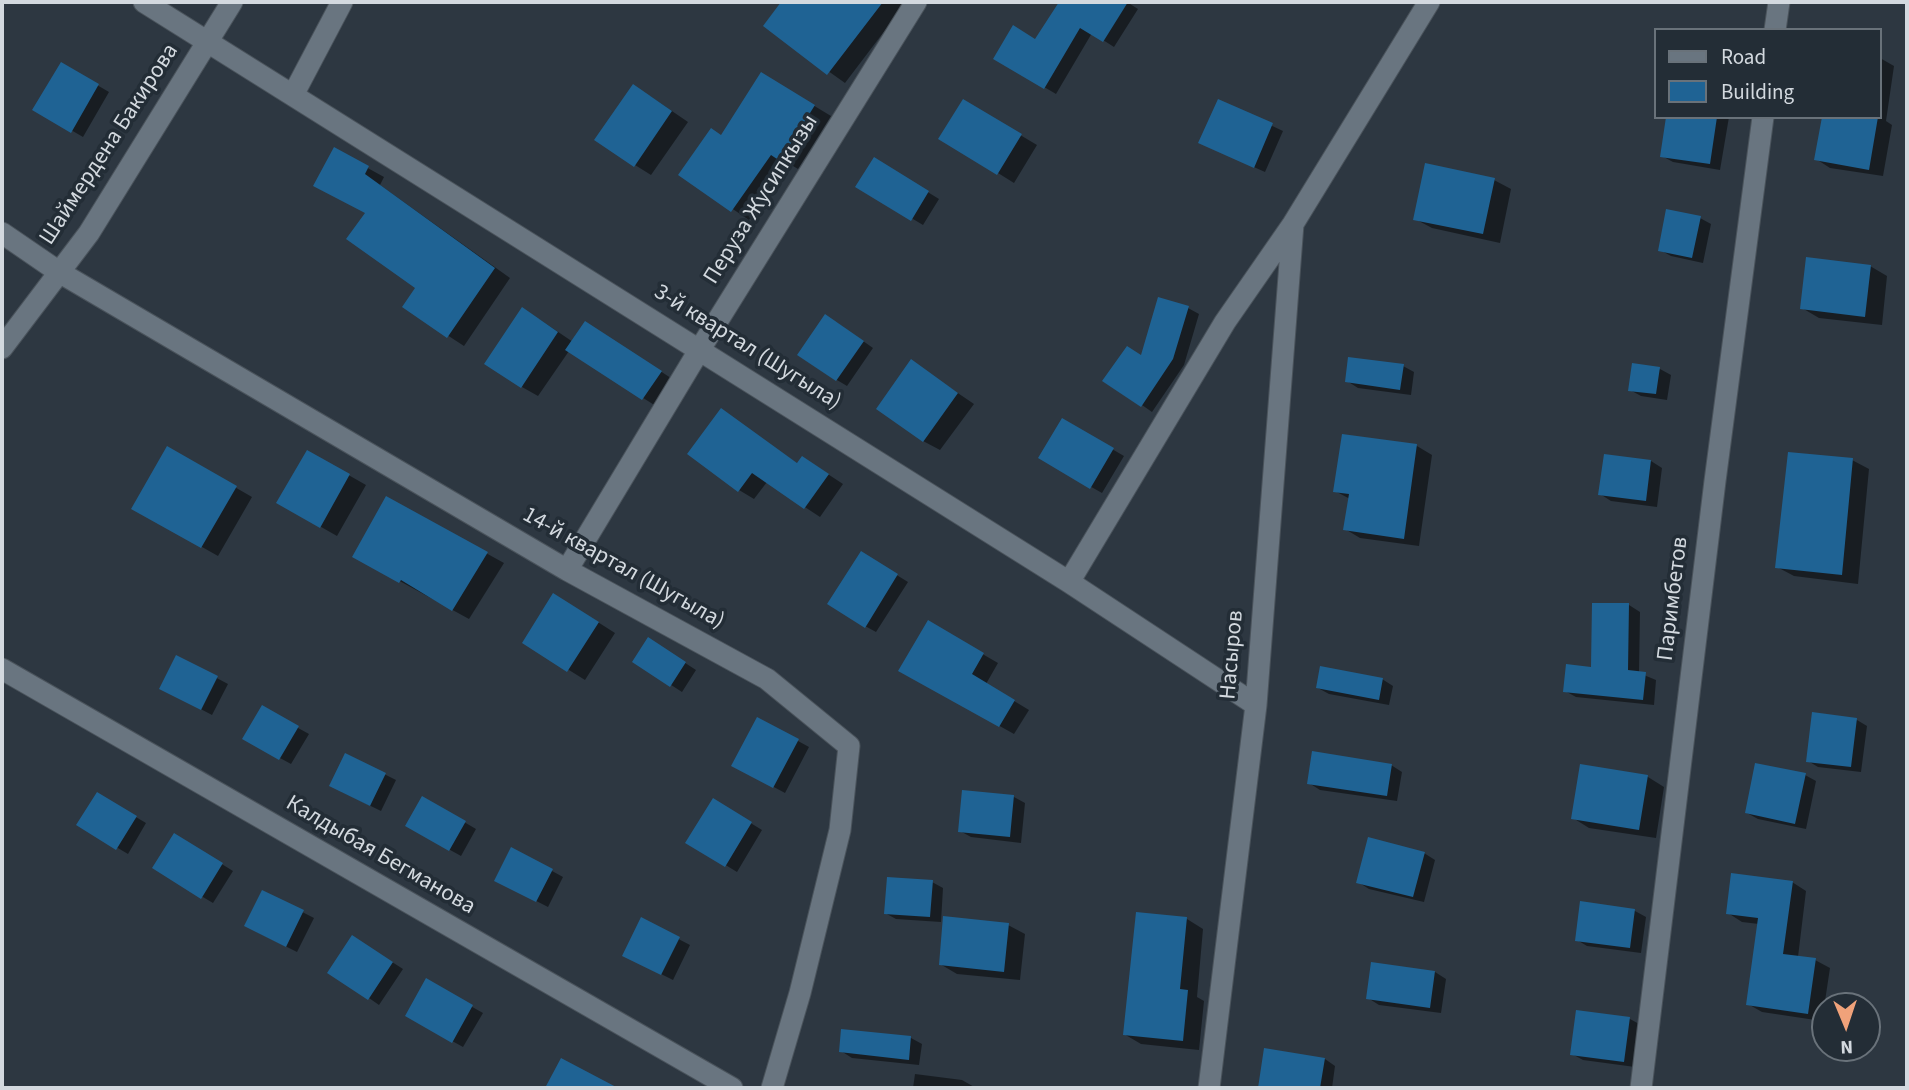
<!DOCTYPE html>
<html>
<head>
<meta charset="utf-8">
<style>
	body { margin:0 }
	#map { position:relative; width:1909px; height:1090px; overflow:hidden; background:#2d3741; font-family:"Source Sans 3",sans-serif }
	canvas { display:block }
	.frame { position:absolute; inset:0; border:4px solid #d3d9df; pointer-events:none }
	.legend { position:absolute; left:1654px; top:28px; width:228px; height:91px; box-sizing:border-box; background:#232d36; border:2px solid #69727a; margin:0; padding:9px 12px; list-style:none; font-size:21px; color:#d3d9df }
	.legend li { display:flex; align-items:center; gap:14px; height:35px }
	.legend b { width:35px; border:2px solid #69727a }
	.north { position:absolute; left:1811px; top:992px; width:70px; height:70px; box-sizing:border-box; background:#232d36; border:2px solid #69727a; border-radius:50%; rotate:178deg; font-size:19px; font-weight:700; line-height:28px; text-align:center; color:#d3d9df }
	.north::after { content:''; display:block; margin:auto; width:24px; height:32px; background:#f0a27a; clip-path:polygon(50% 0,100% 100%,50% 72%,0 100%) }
</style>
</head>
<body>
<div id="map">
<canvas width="1909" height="1090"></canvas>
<div class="frame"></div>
<ul class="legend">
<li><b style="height:9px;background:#697580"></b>Road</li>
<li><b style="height:19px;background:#1f6394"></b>Building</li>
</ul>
<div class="north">N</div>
</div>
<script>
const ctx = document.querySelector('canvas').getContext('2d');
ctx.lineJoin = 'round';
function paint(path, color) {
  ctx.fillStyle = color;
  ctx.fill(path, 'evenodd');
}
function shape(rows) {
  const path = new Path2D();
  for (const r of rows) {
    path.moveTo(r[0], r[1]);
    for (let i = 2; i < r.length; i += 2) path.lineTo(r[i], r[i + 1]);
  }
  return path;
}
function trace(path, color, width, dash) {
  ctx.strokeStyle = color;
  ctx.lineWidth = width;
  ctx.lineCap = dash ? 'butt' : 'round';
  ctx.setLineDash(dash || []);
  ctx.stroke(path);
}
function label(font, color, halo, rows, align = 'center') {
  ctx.font = font + ' "Source Sans 3",sans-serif';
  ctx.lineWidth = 7;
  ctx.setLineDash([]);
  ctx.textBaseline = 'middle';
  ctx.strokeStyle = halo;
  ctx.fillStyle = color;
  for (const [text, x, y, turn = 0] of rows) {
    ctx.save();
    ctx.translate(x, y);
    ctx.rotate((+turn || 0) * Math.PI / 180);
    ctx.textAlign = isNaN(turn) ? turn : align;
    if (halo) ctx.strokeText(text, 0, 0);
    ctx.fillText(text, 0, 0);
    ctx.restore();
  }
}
const shadow = shape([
	[783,2,913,2,892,27,889,25,845,83,765,26],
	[1061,2,1127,2,1138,9,1114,47,1092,33,1056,94,995,58,1036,41],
	[1880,58,1894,66,1886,121,1892,125,1883,176,1830,168,1816,159,1824,117,1879,117],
	[61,64,109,92,83,137,35,109],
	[778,84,831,116,798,169,788,163,749,220,681,174],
	[650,96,688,122,651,175,635,165],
	[963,101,1037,145,1014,183,998,173],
	[1219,101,1283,131,1265,172,1211,148],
	[1668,117,1729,117,1720,170,1673,162,1662,156],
	[335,150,384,177,380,185,510,278,464,346,404,307,417,288,367,213],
	[874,159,939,199,923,225,858,186],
	[1494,180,1511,189,1500,243,1432,228,1415,219],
	[1700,218,1711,224,1703,263,1671,256,1660,250],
	[1870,266,1887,276,1882,325,1819,318,1802,308],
	[1188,308,1199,314,1184,365,1152,412,1142,405,1142,357],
	[539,319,573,342,602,333,677,382,659,408,569,351,538,396,522,387],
	[836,322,873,348,847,386,837,380],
	[912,362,974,404,940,450,923,441],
	[1403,366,1414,372,1411,395,1358,388,1347,381],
	[1660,369,1671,375,1667,400,1641,396,1630,390],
	[721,410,798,464,817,467,843,484,820,517,767,482,754,499,739,490],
	[1062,420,1124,456,1102,493,1040,458],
	[1417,446,1432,455,1419,546,1360,538,1345,529,1350,499,1335,491],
	[167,448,252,497,218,556,133,508],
	[308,452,366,485,337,536,279,503],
	[1852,460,1869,469,1858,584,1794,576,1777,567],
	[1651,461,1662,468,1657,507,1611,501,1600,494],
	[386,498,504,563,469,619,354,556],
	[861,553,908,582,876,632,865,626],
	[571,605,615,633,585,680,524,642],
	[1629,605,1640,612,1639,673,1656,680,1654,705,1576,697,1565,691,1593,669],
	[929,623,998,663,986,684,1029,710,1014,734,901,671],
	[659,646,696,670,682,692,634,661],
	[177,657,228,684,212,715,172,694],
	[1382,679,1393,686,1389,705,1329,694,1318,688],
	[262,708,309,734,291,764,245,739],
	[758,719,809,747,785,793,744,771],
	[1857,720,1867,726,1861,772,1818,767,1808,761],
	[346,755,396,780,381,811,342,792],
	[1391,765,1402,772,1397,801,1320,790,1309,783],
	[1581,766,1648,777,1664,787,1656,838,1589,828,1573,818],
	[1805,775,1816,781,1806,829,1758,819,1747,813],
	[97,794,146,823,128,854,79,825],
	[1014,797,1025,803,1021,843,971,837,960,831],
	[423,798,476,829,461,856,407,826],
	[713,800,762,830,737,872,688,842],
	[175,835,233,871,213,903,154,868],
	[512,849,563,877,548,907,507,886],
	[1424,853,1435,860,1424,902,1369,889,1358,882],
	[932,882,943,888,941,922,896,919,885,913],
	[1792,882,1806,891,1798,957,1815,960,1830,968,1822,1021,1762,1012,1748,1004,1759,924,1742,922,1728,913],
	[263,892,314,918,297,952,257,932],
	[1581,903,1635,911,1646,917,1641,953,1587,946,1577,940],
	[1187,919,1203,929,1197,997,1204,1001,1199,1050,1141,1044,1124,1034],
	[642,920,690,945,673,980,635,961],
	[1008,925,1025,934,1020,980,957,974,940,964],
	[364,944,403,969,379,1005,369,998],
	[1435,972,1446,979,1441,1013,1379,1005,1368,998],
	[426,981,483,1013,463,1047,407,1016],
	[1577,1012,1630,1019,1641,1025,1635,1067,1583,1060,1572,1054],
	[911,1038,922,1044,919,1065,852,1058,841,1051],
	[1266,1050,1325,1059,1335,1066,1332,1088,1260,1088],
	[915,1074,962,1080,976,1088,913,1088]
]);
const building = shape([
	[781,2,883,2,827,75,763,26],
	[1059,2,1128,2,1103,42,1080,28,1044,89,993,59,1013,25,1035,39],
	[61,62,99,84,71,133,32,110],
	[761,72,815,105,780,161,771,155,731,212,678,175,711,128,721,135],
	[633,84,672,111,634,167,594,140],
	[963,99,1022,134,997,175,938,139],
	[1218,99,1273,123,1254,168,1198,143],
	[1666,117,1717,117,1710,164,1660,157],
	[1822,117,1878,117,1869,170,1814,160],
	[334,147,369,166,365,174,495,268,447,338,402,307,415,288,346,239,365,213,313,186],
	[874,157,929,191,911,221,855,187],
	[1425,163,1495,178,1483,234,1413,220],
	[1666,209,1701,216,1692,258,1658,251],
	[1806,257,1871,265,1865,317,1800,309],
	[1158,297,1189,306,1173,359,1141,407,1102,381,1127,346,1141,355],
	[522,307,558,332,521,388,484,364],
	[825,314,864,341,836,381,797,355],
	[585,321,662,371,642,400,565,350],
	[1348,357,1404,364,1400,390,1345,382],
	[911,359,958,393,923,442,876,409],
	[1632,363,1660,367,1656,394,1628,391],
	[721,408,797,463,802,456,829,474,804,509,752,473,738,492,687,454],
	[1062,418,1114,448,1090,489,1038,458],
	[1342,434,1417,444,1404,539,1343,530,1349,494,1333,492],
	[167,446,237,486,201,548,131,509],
	[307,450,350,474,320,528,276,503],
	[1788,452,1853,458,1842,575,1775,568],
	[1604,454,1651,460,1646,501,1598,495],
	[386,496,488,552,452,611,401,580,399,583,352,557],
	[861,551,898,574,865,628,827,604],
	[553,593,599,622,567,672,522,643],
	[1592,603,1629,603,1628,670,1646,672,1643,700,1563,692,1566,664,1591,667],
	[928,620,984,653,972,674,1015,700,999,727,898,671],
	[648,637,686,662,670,687,632,662],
	[176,655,218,676,201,710,159,689],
	[1320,666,1383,678,1379,700,1316,688],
	[262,705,299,726,279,760,242,739],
	[1812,712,1857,718,1851,767,1806,762],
	[757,717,799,739,773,788,731,766],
	[1312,751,1392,764,1387,796,1307,784],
	[345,753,386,773,370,806,329,786],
	[1755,763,1806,773,1795,824,1745,813],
	[1580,764,1648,775,1639,830,1571,819],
	[962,790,1014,795,1010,837,958,832],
	[97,792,137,816,116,850,76,825],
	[422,796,466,821,449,851,405,826],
	[713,798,752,822,725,867,685,843],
	[174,833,223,863,201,899,152,868],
	[1368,837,1425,852,1413,897,1356,883],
	[511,847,553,869,536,902,494,881],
	[1731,873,1793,881,1783,954,1816,958,1808,1014,1746,1005,1758,918,1726,914],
	[887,877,933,880,930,917,884,914],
	[262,890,304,910,286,947,244,926],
	[1580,901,1635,909,1630,948,1575,941],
	[1136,912,1187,917,1180,989,1188,990,1183,1041,1123,1035],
	[943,916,1009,923,1004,972,939,965],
	[641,917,680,937,661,975,622,956],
	[352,935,393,962,368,1000,327,973],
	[1371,962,1435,971,1430,1008,1366,999],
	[426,978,473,1005,452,1043,405,1016],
	[1576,1010,1630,1017,1624,1062,1570,1055],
	[841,1029,911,1036,909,1060,839,1052],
	[1264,1048,1325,1058,1320,1088,1258,1088],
	[561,1058,618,1088,545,1088]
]);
const minor = shape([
	[144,2,1069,582,1256,705],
	[1775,30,1779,2],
	[293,95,342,2],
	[2,233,59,272,567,570,767,679,849,746,840,830,800,993,772,1088],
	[2,348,89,233,232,2],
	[567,570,700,349,916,2],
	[1069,582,1225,322,1293,224,1429,2],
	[2,669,732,1088],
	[1209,1088,1256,705,1293,224],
	[1641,1088,1715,481,1763,117]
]);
const streetNames = [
	["Шаймердена Бакирова",110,145,-57],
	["Перуза Жусипкызы",762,200,-58],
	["3-й квартал (Шугыла)",747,348,32],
	["14-й квартал (Шугыла)",623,569,29],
	["Паримбетов",1674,599,-83],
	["Насыров",1233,655,-85],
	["Калдыбая Бегманова",380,856,30]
];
paint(shadow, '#0007');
paint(building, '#1f6394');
trace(minor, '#4a535b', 23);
trace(minor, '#697580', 21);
label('23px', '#d3d9df', '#232d36', streetNames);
</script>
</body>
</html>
